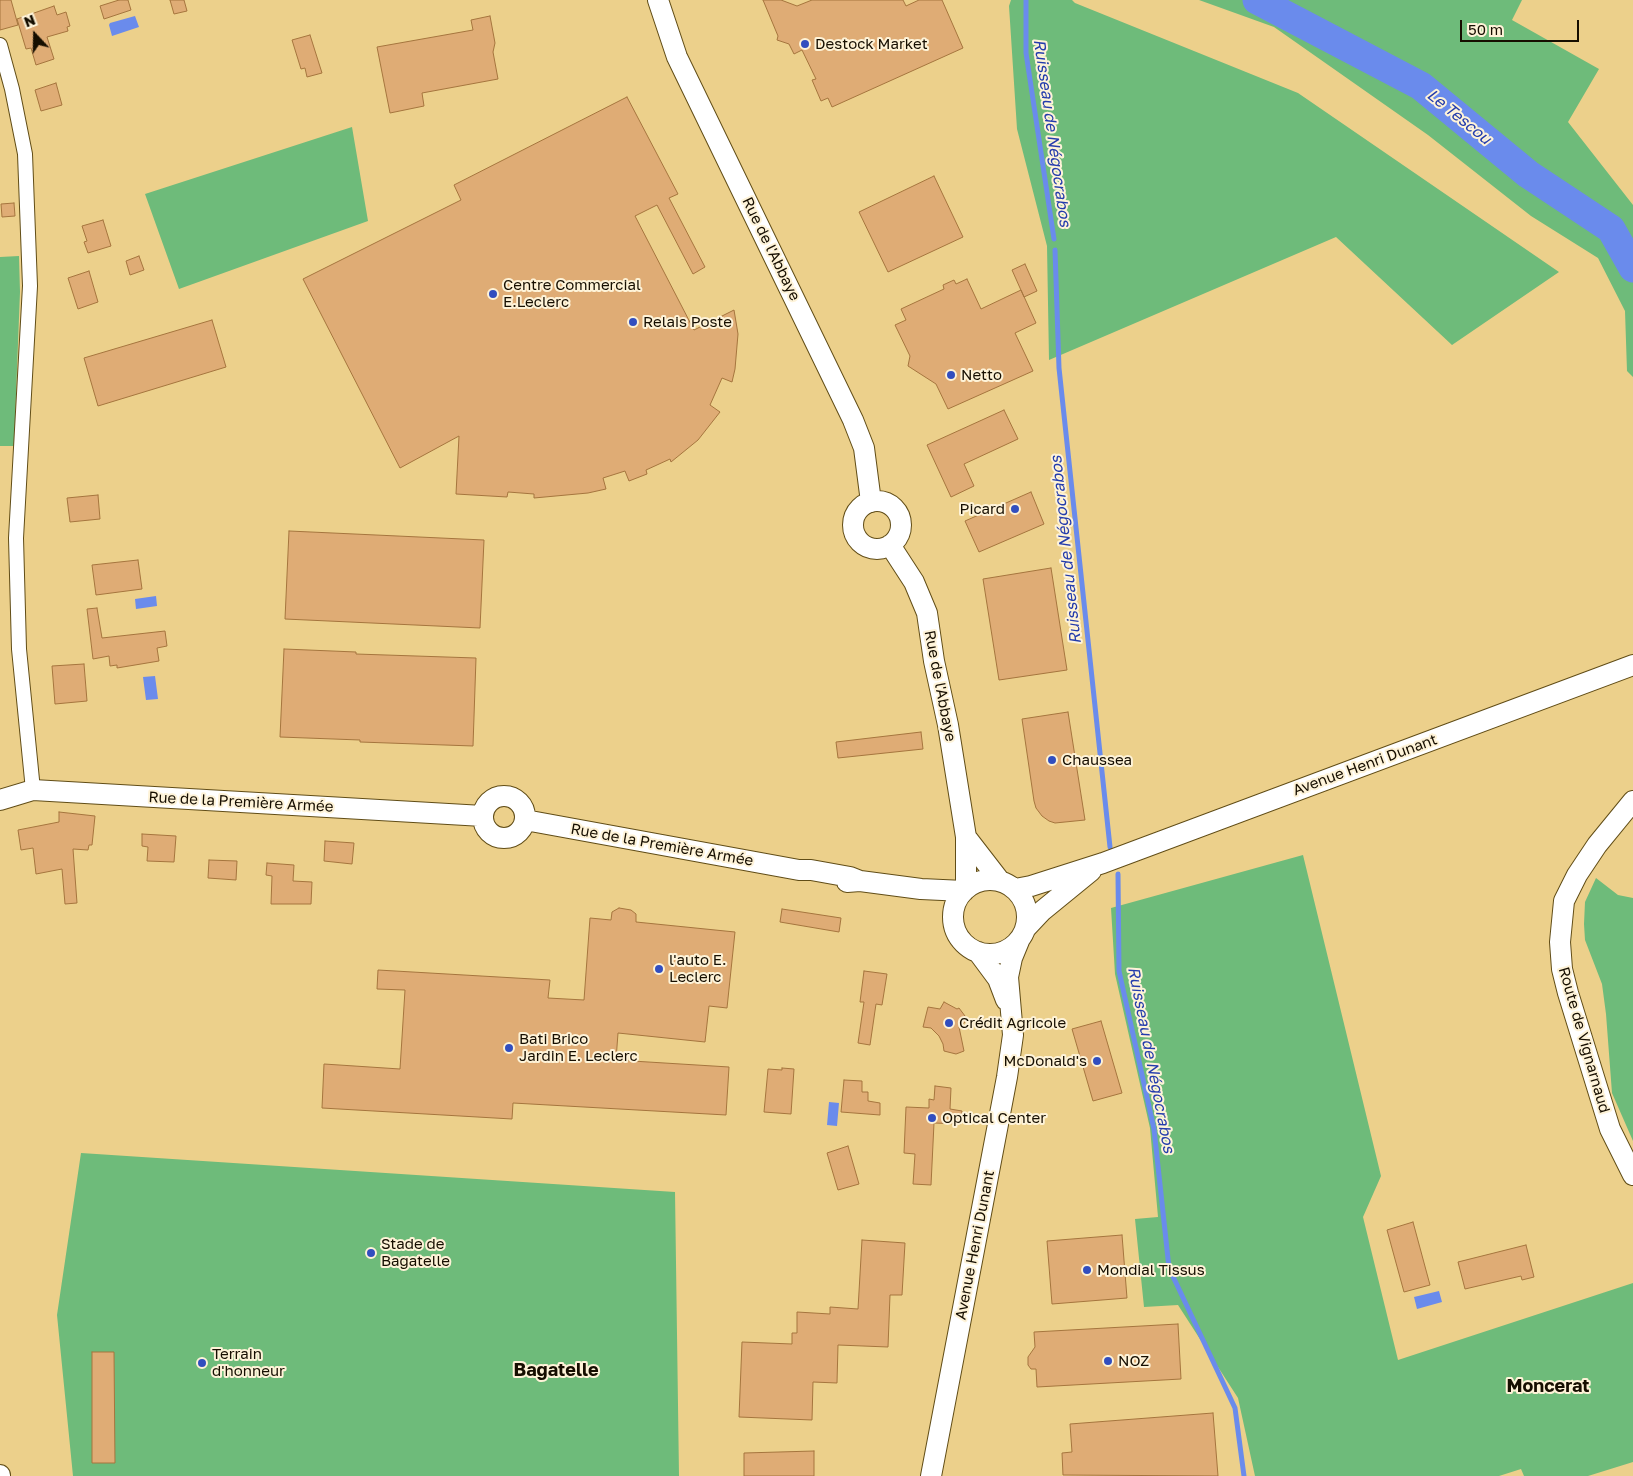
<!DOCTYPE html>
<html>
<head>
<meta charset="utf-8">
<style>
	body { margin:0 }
	#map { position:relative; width:1633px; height:1476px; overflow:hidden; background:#ecd08b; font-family:"Golos Text",sans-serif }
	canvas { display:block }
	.north { position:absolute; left:10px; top:10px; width:50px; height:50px; -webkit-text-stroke:4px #fef3d8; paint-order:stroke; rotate:339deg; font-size:14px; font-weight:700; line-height:20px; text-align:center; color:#160e00 }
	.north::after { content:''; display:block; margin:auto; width:18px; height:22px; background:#160e00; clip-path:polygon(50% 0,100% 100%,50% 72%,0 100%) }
	.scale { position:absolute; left:1460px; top:20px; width:119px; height:22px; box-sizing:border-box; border:2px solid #160e00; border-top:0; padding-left:6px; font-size:15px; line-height:18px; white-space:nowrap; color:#160e00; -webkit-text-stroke:4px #fef3d8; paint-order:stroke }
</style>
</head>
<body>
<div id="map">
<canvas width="1633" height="1476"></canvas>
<div class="north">N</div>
<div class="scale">50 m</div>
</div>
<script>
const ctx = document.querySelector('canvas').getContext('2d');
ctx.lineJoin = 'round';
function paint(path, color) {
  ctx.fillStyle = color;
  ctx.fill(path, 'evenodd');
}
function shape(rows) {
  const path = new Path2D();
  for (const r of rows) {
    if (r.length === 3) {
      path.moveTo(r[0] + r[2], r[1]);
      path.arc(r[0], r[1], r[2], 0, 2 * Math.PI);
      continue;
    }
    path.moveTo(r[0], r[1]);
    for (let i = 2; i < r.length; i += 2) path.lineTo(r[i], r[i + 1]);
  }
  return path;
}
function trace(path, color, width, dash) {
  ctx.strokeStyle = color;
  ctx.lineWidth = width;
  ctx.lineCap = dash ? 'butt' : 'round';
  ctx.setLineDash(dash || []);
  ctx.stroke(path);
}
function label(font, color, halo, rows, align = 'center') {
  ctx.font = font + ' "Golos Text",sans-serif';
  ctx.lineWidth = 4;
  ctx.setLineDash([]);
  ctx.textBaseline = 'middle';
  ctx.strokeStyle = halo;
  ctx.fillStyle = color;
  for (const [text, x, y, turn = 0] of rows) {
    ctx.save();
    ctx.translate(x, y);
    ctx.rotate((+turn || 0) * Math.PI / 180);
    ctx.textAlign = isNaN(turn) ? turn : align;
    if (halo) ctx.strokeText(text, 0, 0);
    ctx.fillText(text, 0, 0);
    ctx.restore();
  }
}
const green = shape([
	[1011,0,1072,0,1075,3,1298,93,1559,272,1452,345,1336,237,1049,360,1047,246,1017,129,1009,6],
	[1199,0,1522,0,1512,20,1599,69,1568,122,1633,205,1633,377,1627,371,1625,311,1598,258,1531,216,1428,135,1274,27],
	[352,127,368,221,179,289,145,194],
	[19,256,20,292,14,446,0,446,0,257],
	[1303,855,1381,1176,1363,1217,1398,1360,1633,1283,1633,1462,1588,1476,1524,1476,1521,1469,1499,1476,1255,1476,1238,1398,1178,1305,1144,1307,1135,1219,1158,1217,1150,1128,1115,974,1111,908],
	[1596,878,1618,895,1633,898,1633,1141,1612,1093,1606,1014,1602,984,1585,940,1584,924,1585,902],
	[81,1153,675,1192,679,1476,73,1476,57,1315]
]);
const water = shape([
	[135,16,139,27,112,36,109,25,110,23],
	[156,596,157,606,136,609,135,599],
	[155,676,158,699,146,700,143,677],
	[829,1102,839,1103,837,1126,827,1125],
	[1439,1291,1442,1302,1417,1309,1414,1297]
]);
const stream = shape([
	[1026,0,1026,53,1054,239],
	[1055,250,1059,368,1110,847],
	[1118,874,1119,971,1154,1129,1169,1268,1235,1408,1244,1476]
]);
const river = shape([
	[1257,0,1421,86,1528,174,1611,229,1633,268]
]);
const building = shape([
	[0,0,11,0,18,25,0,30,0,0],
	[119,0,128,0,131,10,104,19,100,6,119,0],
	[170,0,184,0,187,11,174,14,170,0],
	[763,0,781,0,797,6,812,0,903,0,906,6,919,0,942,0,963,48,832,107,828,98,821,101,812,80,816,79,802,50,794,54,789,44,777,40,778,36,763,0],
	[54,6,57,15,66,12,70,26,67,27,68,31,47,37,54,59,36,65,31,48,26,49,17,19,54,6],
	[490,16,495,43,493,52,498,79,422,93,424,106,390,113,377,47,473,30,471,20,490,16],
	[310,35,322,73,307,77,305,68,301,69,292,40,310,35],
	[56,83,62,105,41,111,35,90,56,83],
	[627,97,678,194,669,198,705,267,693,274,657,205,635,216,694,330,734,310,738,334,735,369,732,382,722,378,710,405,720,412,698,440,671,462,670,459,646,470,647,474,629,481,625,471,603,478,606,489,588,493,534,498,534,494,508,492,507,497,456,494,459,436,400,468,303,279,461,200,454,185,627,97],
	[934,176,963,237,888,272,859,212,934,176],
	[14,203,15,216,2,217,1,204,14,203],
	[103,220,111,246,88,253,84,242,87,241,82,226,103,220],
	[139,256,144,270,130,275,126,261,139,256],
	[1025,264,1037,291,1024,297,1012,270,1025,264],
	[89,271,98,302,78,309,68,278,89,271],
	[967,279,981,309,1021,290,1036,323,1015,333,1033,371,948,409,936,384,908,366,910,356,895,325,906,320,901,309,944,289,943,285,954,280,956,284,967,279],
	[212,320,226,367,98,406,84,358,212,320],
	[1004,410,1018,439,964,464,974,486,951,497,927,445,1004,410],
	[1031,492,1044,524,979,552,965,521,1031,492],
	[98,495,100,519,70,522,67,498,98,495],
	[289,531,484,540,480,628,285,619,289,531],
	[138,560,142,589,96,595,92,565,138,560],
	[1051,568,1067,670,999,680,983,579,1051,568],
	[97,608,102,638,165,631,167,646,157,648,159,661,117,668,117,665,110,666,109,656,93,659,87,609,97,608],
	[284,649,356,652,356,654,476,658,473,746,360,742,360,740,280,737,284,649],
	[84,664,87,701,55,704,52,666,84,664],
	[1068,712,1085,820,1055,823,1049,821,1042,816,1036,808,1034,801,1022,719,1068,712],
	[921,732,923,749,838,758,836,742,921,732],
	[59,812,95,816,92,845,89,845,88,850,73,849,77,903,65,904,62,869,36,874,33,848,21,850,18,830,59,822,59,812],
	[142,834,176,836,174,862,147,861,148,847,142,846,142,834],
	[325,841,354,843,352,864,324,861,325,841],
	[209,860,237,861,236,880,208,878,209,860],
	[267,863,294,865,293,881,312,882,311,904,271,904,272,876,266,875,267,863],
	[619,908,631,910,636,914,636,922,735,932,727,1008,709,1006,705,1042,618,1033,616,1060,729,1067,726,1115,513,1103,512,1119,322,1108,324,1064,400,1069,405,990,377,989,378,970,550,980,548,998,584,1000,590,918,611,920,612,912,619,908],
	[782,909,841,918,839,932,780,922,782,909],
	[864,971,887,974,882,1005,876,1004,870,1045,858,1043,864,1002,860,1002,864,971],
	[944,1002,957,1009,959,1008,968,1020,959,1027,964,1051,956,1054,944,1051,943,1044,939,1036,931,1028,923,1027,928,1007,940,1009,944,1002],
	[1101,1021,1122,1093,1093,1101,1072,1029,1101,1021],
	[782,1068,794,1069,791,1114,764,1112,768,1069,782,1070,782,1068],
	[844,1080,862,1081,862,1092,868,1092,868,1101,880,1103,880,1115,841,1112,844,1080],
	[935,1086,951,1088,950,1109,962,1111,961,1124,934,1123,931,1185,913,1184,915,1154,904,1153,906,1107,929,1108,929,1099,934,1100,935,1086],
	[848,1146,859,1184,838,1190,827,1153,848,1146],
	[1413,1222,1430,1285,1404,1292,1387,1230,1413,1222],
	[1122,1235,1127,1298,1052,1304,1047,1241,1122,1235],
	[862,1240,905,1243,902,1295,890,1295,888,1347,838,1345,837,1383,813,1382,812,1420,739,1417,742,1342,792,1344,792,1333,797,1333,797,1312,830,1314,830,1307,858,1309,862,1240],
	[1526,1245,1534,1277,1522,1280,1521,1276,1465,1289,1458,1262,1526,1245],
	[1178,1324,1181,1379,1037,1387,1036,1369,1031,1369,1028,1365,1028,1357,1035,1347,1034,1332,1178,1324],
	[92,1352,114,1352,115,1463,92,1463,92,1352],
	[1213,1413,1218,1476,1063,1475,1062,1453,1072,1452,1070,1424,1213,1413],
	[814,1451,814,1476,744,1476,744,1453,814,1451]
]);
const street = shape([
	[0,45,12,89,25,154,30,286,16,538,19,649,33,790]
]);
const secondary = shape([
	[658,0,677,57,853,420,864,448,871,502],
	[877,525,24],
	[890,545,914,582,927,613,934,661,948,725,966,837,966,889],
	[504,817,21],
	[0,800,33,790,483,816],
	[1633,801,1597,845,1577,875,1564,901,1560,942,1562,969,1568,993,1610,1129,1633,1175],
	[525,820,799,870,811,870,850,877,860,881],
	[966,837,1000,881],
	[990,917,37],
	[847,882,860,881,921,889,964,891],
	[1015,889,1031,886,1103,863,1633,665],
	[1026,928,1042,911,1091,871],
	[978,952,998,979,1006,1000],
	[0,1475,0,1476],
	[931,1476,1007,1077,1013,1035,1008,977,1012,958,1019,941]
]);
const markers = [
	[805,44,5,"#324ebf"],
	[493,294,5,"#324ebf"],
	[633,322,5,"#324ebf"],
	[951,375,5,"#324ebf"],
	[1015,509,5,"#324ebf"],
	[1052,760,5,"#324ebf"],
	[659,969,5,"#324ebf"],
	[949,1023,5,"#324ebf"],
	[509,1048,5,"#324ebf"],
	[1097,1061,5,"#324ebf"],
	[932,1118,5,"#324ebf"],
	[371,1253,5,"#324ebf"],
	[1087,1270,5,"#324ebf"],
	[1108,1361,5,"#324ebf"],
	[202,1363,5,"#324ebf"]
];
const poiNames = [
	["Destock Market",815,44],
	["Centre Commercial",503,285],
	["E.Leclerc",503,302],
	["Relais Poste",643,322],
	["Netto",961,375],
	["Picard",1005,509,"right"],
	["Chaussea",1062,760],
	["l'auto E.",669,960],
	["Leclerc",669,977],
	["Crédit Agricole",959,1023],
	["Bati Brico",519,1039],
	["Jardin E. Leclerc",519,1056],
	["McDonald's",1087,1061,"right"],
	["Optical Center",942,1118],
	["Stade de",381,1244],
	["Bagatelle",381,1261],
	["Mondial Tissus",1097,1270],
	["Terrain",212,1354],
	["d'honneur",212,1371],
	["NOZ",1118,1361]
];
const streetNames = [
	["Rue de l'Abbaye",771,249,64],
	["Rue de l'Abbaye",940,686,79],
	["Avenue Henri Dunant",1365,765,-20],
	["Rue de la Première Armée",241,802,3],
	["Rue de la Première Armée",662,845,10],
	["Route de Vignarnaud",1584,1040,74],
	["Avenue Henri Dunant",975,1245,-79]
];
const waterNames = [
	["Le Tescou",1459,117,39],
	["Ruisseau de Négocrabos",1052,133,82],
	["Ruisseau de Négocrabos",1066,550,-96],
	["Ruisseau de Négocrabos",1151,1060,79]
];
const quarterNames = [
	["Bagatelle",556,1370],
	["Moncerat",1548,1386]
];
paint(green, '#6ebb7a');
paint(water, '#6a8bec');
trace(stream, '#6a8bec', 5);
trace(river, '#6a8bec', 29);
paint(building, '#dfac75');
trace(building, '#a5753e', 1);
trace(street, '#614d17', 16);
trace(secondary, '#614d17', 22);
trace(street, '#fff', 14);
trace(secondary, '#fff', 20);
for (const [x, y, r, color] of markers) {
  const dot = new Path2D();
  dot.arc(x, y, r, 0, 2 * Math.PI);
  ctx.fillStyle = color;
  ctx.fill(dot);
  trace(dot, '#fef3d8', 2);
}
label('15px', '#160e00', '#fef3d8', poiNames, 'left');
label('15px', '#160e00', '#fef3d8', streetNames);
label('italic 16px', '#243cac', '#fef3d8', waterNames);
label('bold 18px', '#160e00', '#fef3d8', quarterNames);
</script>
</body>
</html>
